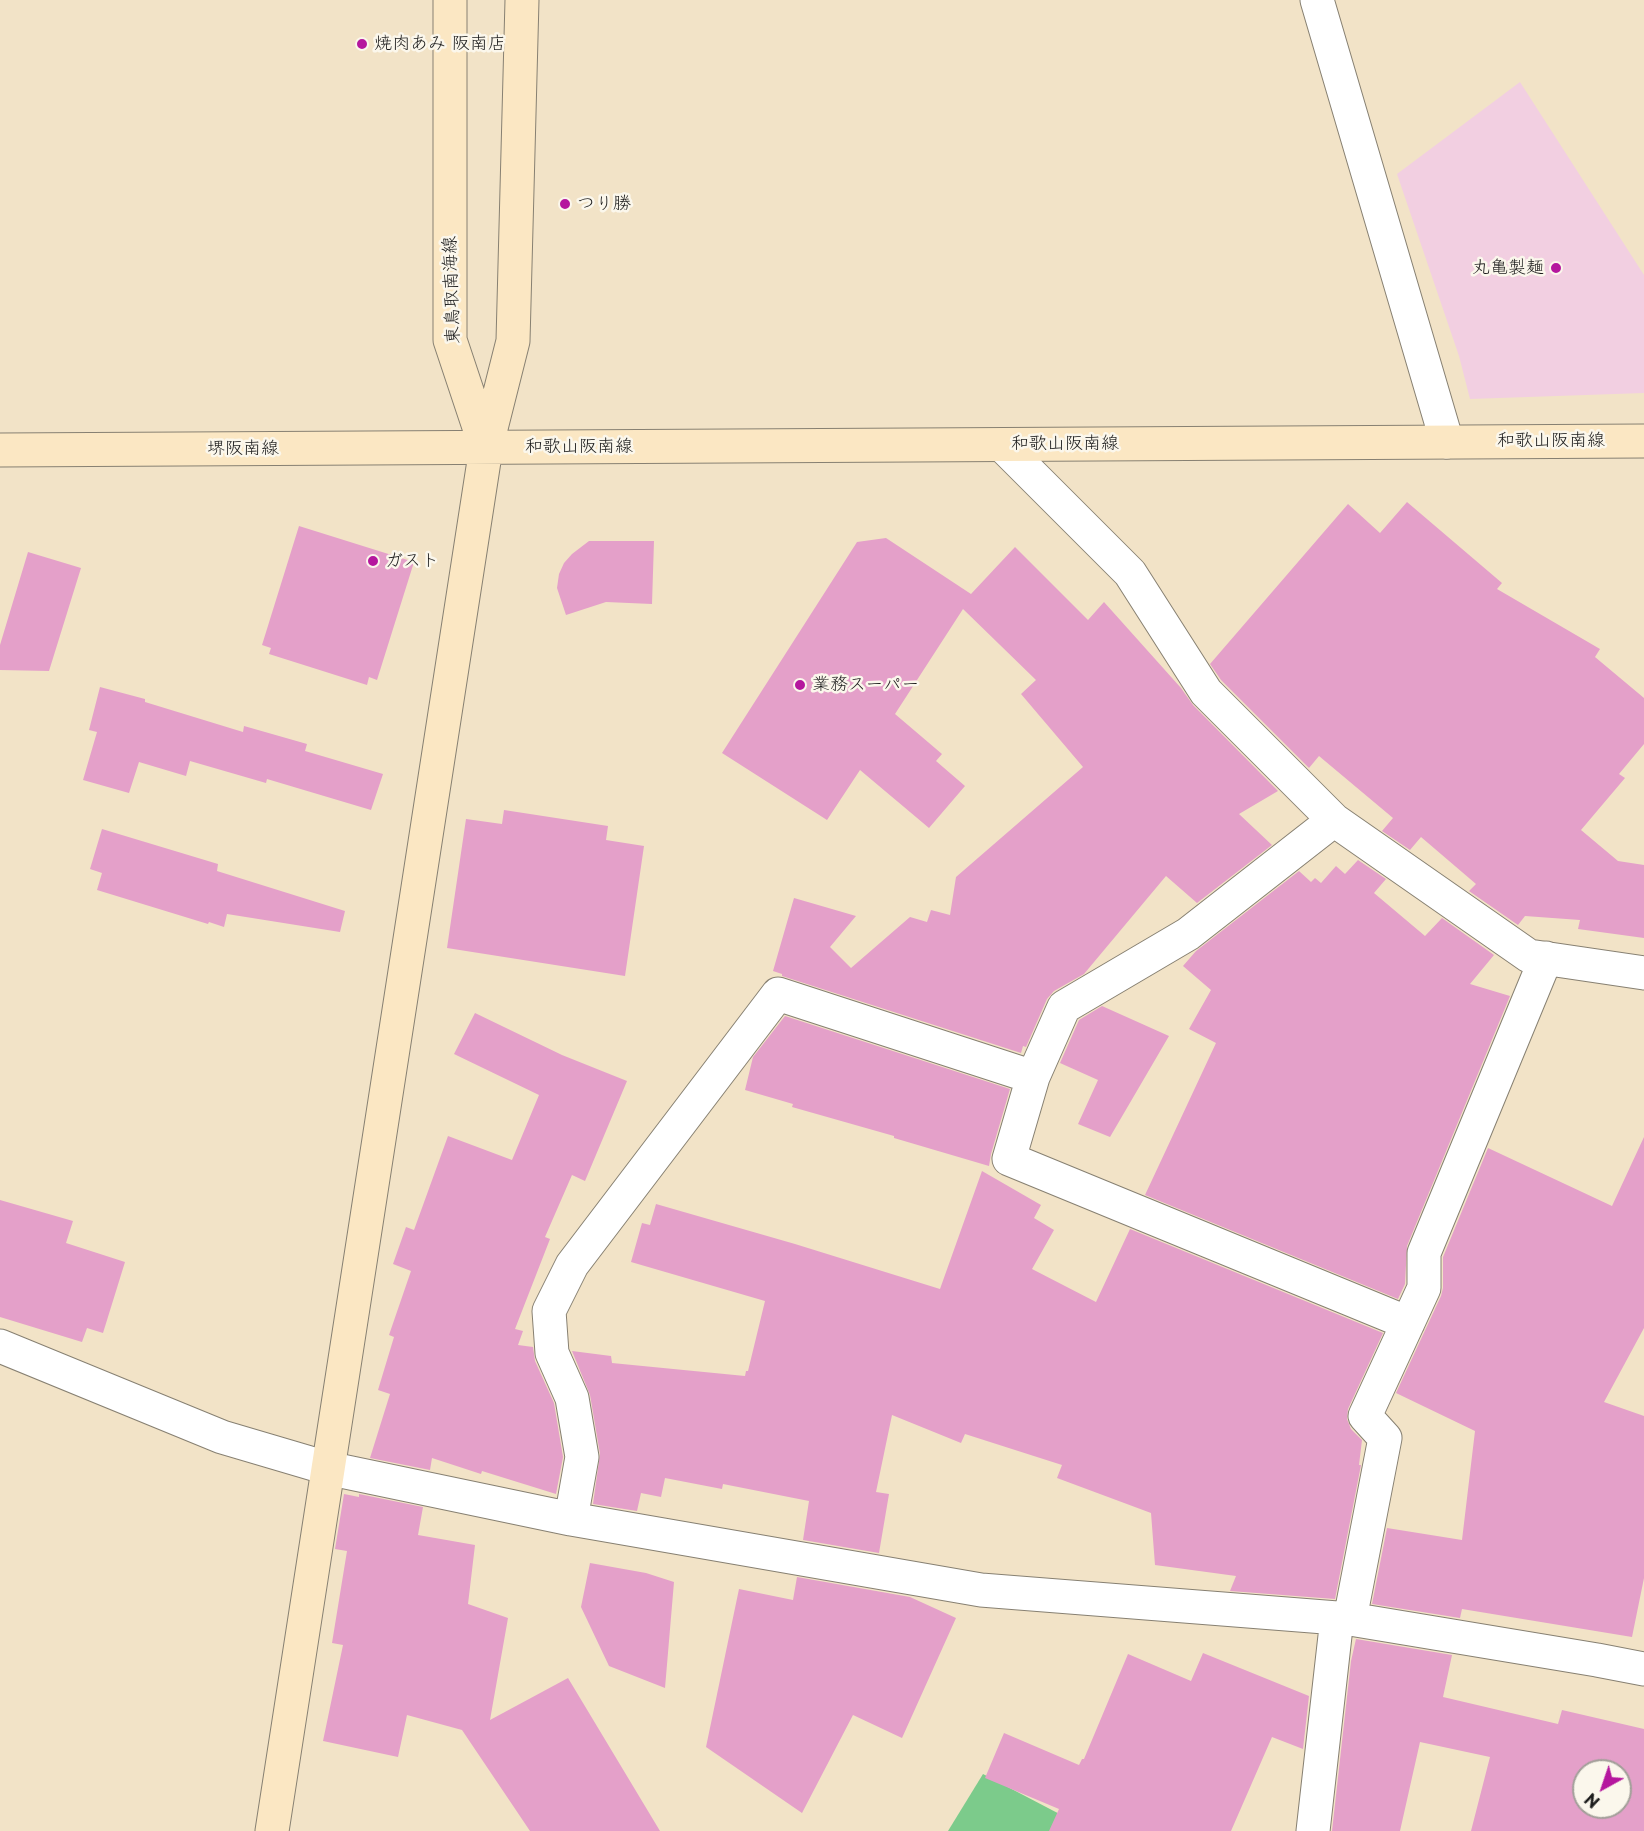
<!DOCTYPE html>
<html>
<head>
<meta charset="utf-8">
<style>
	body { margin:0 }
	#map { position:relative; width:1644px; height:1831px; overflow:hidden; background:#f2e3c7; font-family:"Playpen Sans",sans-serif }
	canvas { display:block }
	.north { position:absolute; left:1572px; top:1759px; width:60px; height:60px; box-sizing:border-box; background:#fbf7ec; border:2px solid #a29f99; border-radius:50%; rotate:220deg; font-size:16px; font-weight:700; line-height:24px; text-align:center; color:#1c1c1c }
	.north::after { content:''; display:block; margin:auto; width:21px; height:27px; background:#b5179e; clip-path:polygon(50% 0,100% 100%,50% 72%,0 100%) }
</style>
</head>
<body>
<div id="map">
<canvas width="1644" height="1831"></canvas>
<div class="north">N</div>
</div>
<script>
const ctx = document.querySelector('canvas').getContext('2d');
ctx.lineJoin = 'round';
function paint(path, color) {
  ctx.fillStyle = color;
  ctx.fill(path, 'evenodd');
}
function shape(rows) {
  const path = new Path2D();
  for (const r of rows) {
    path.moveTo(r[0], r[1]);
    for (let i = 2; i < r.length; i += 2) path.lineTo(r[i], r[i + 1]);
  }
  return path;
}
function trace(path, color, width, dash) {
  ctx.strokeStyle = color;
  ctx.lineWidth = width;
  ctx.lineCap = dash ? 'butt' : 'round';
  ctx.setLineDash(dash || []);
  ctx.stroke(path);
}
function label(font, color, halo, rows, align = 'center') {
  ctx.font = font + ' "Playpen Sans","Klee One",sans-serif';
  ctx.lineWidth = 5;
  ctx.setLineDash([]);
  ctx.textBaseline = 'middle';
  ctx.strokeStyle = halo;
  ctx.fillStyle = color;
  for (const [text, x, y, turn = 0] of rows) {
    ctx.save();
    ctx.translate(x, y);
    ctx.rotate((+turn || 0) * Math.PI / 180);
    ctx.textAlign = isNaN(turn) ? turn : align;
    if (halo) ctx.strokeText(text, 0, 0);
    ctx.fillText(text, 0, 0);
    ctx.restore();
  }
}
const built = shape([
	[1520,82,1644,275,1644,393,1470,399,1459,356,1397,174]
]);
const green = shape([
	[983,1774,1092,1831,948,1831]
]);
const building = shape([
	[1407,502,1502,583,1497,589,1600,649,1595,657,1644,698,1644,744,1619,774,1625,778,1581,830,1618,861,1644,865,1644,938,1578,929,1580,920,1525,916,1518,925,1469,891,1476,884,1421,837,1410,850,1382,831,1393,818,1319,756,1309,768,1221,680,1210,664,1348,504,1380,533],
	[299,526,414,562,377,680,369,677,367,685,269,654,271,648,262,645],
	[886,538,971,594,1015,547,1088,620,1104,602,1181,688,1193,705,1278,791,1239,814,1272,845,1197,903,1166,876,1084,974,1054,991,1047,999,1026,1047,1023,1046,1021,1053,782,976,782,974,773,971,794,898,856,916,830,947,851,968,910,917,927,922,931,910,950,915,956,877,1083,767,1021,694,1036,680,963,609,895,714,942,754,936,761,965,786,929,828,860,770,827,820,722,753,857,542],
	[589,541,654,541,652,604,606,602,566,615,557,588,559,574,564,563,572,554],
	[28,552,81,568,49,671,0,670,0,645],
	[100,687,145,699,145,702,243,732,244,726,307,744,305,751,383,774,371,810,267,779,266,783,190,761,186,776,139,762,129,793,83,780,97,732,89,730],
	[504,810,608,826,606,840,644,846,625,976,447,948,466,819,502,824],
	[102,829,218,864,217,871,345,911,340,932,227,914,224,927,209,922,208,924,97,890,102,873,90,869],
	[1358,860,1386,879,1374,893,1425,936,1442,918,1494,955,1470,984,1510,996,1407,1246,1405,1284,1398,1299,1145,1195,1216,1043,1189,1029,1211,990,1183,966,1196,951,1299,871,1311,882,1315,878,1321,883,1336,866,1345,874],
	[1102,1006,1169,1036,1110,1137,1078,1124,1098,1080,1060,1063,1079,1020],
	[475,1013,562,1055,627,1081,585,1181,572,1175,545,1237,550,1239,515,1329,523,1331,518,1345,533,1347,535,1361,554,1403,563,1457,556,1494,482,1471,481,1474,432,1458,430,1470,370,1458,390,1394,378,1390,394,1337,389,1335,411,1271,393,1264,406,1227,414,1230,448,1136,512,1160,539,1095,454,1054],
	[785,1016,1010,1089,991,1154,989,1166,894,1138,894,1136,792,1107,793,1104,745,1090,753,1057],
	[1644,1137,1644,1328,1604,1402,1644,1416,1644,1578,1632,1637,1462,1609,1460,1618,1372,1604,1387,1528,1462,1540,1475,1431,1396,1393,1441,1296,1443,1288,1443,1257,1488,1148,1612,1206],
	[982,1171,1041,1205,1034,1218,1054,1230,1032,1269,1096,1302,1130,1229,1383,1333,1348,1409,1347,1419,1351,1429,1362,1440,1359,1465,1361,1465,1335,1599,1230,1591,1236,1576,1155,1565,1151,1513,1057,1478,1062,1465,965,1434,961,1443,892,1415,876,1492,889,1494,879,1553,803,1540,809,1501,723,1484,722,1489,665,1478,661,1497,641,1493,637,1511,593,1504,600,1454,590,1395,572,1351,611,1356,612,1363,745,1376,746,1371,748,1371,765,1301,631,1262,642,1223,650,1225,656,1204,795,1244,940,1289],
	[0,1200,73,1221,66,1243,125,1262,103,1333,87,1328,82,1342,0,1317],
	[344,1494,359,1497,359,1494,423,1507,418,1535,475,1545,468,1604,508,1618,490,1720,568,1678,660,1831,530,1831,462,1730,407,1715,398,1757,323,1741,343,1645,332,1643,347,1551,335,1549],
	[590,1563,646,1573,674,1582,665,1688,609,1666,581,1607],
	[797,1577,910,1597,956,1618,902,1738,853,1715,802,1813,706,1747,739,1589,793,1600],
	[1356,1639,1452,1655,1443,1697,1558,1724,1562,1710,1644,1729,1644,1831,1471,1831,1490,1757,1420,1742,1400,1831,1332,1831,1351,1661],
	[1584,1771,1620,1771,1620,1807,1584,1807],
	[1203,1653,1309,1696,1303,1749,1272,1737,1231,1831,1049,1831,1059,1809,985,1778,1004,1733,1079,1765,1082,1759,1084,1759,1128,1654,1191,1681]
]);
const street = shape([
	[1317,0,1447,442],
	[1002,445,1130,573,1206,692,1334,820,1529,956,1644,973],
	[1334,820,1188,934,1064,1007,1033,1077,1009,1159,1408,1323],
	[0,1346,222,1437,327,1468,571,1519,981,1590,1350,1619,1597,1660,1644,1669],
	[571,1519,582,1457,572,1398,552,1353,549,1311,572,1265,778,994,1033,1077],
	[1350,1619,1385,1438,1365,1416,1424,1288,1424,1253,1546,958],
	[1313,1831,1337,1618]
]);
const secondary = shape([
	[450,0,450,340,486,448],
	[0,450,1644,441],
	[272,1831,486,448,513,341,522,0]
]);
const markers = [
	[362,44,6,"#b5179e"],
	[565,204,6,"#b5179e"],
	[1556,268,6,"#b5179e"],
	[373,561,6,"#b5179e"],
	[800,685,6,"#b5179e"]
];
const poiNames = [
	["焼肉あみ 阪南店",374,44],
	["つり勝",577,204],
	["丸亀製麺",1544,268,"right"],
	["ガスト",385,561],
	["業務スーパー",812,685]
];
const streetNames = [
	["東鳥取南海線",452,290,-92],
	["和歌山阪南線",1551,441],
	["和歌山阪南線",1065,444],
	["和歌山阪南線",579,447],
	["堺阪南線",243,449]
];
paint(built, '#f2cfe1');
paint(green, '#7ccb8b');
paint(building, '#e4a0c9');
trace(street, '#878072', 35);
trace(secondary, '#878072', 35);
trace(street, '#fff', 33);
trace(secondary, '#fbe7c3', 33);
for (const [x, y, r, color] of markers) {
  const dot = new Path2D();
  dot.arc(x, y, r, 0, 2 * Math.PI);
  ctx.fillStyle = color;
  ctx.fill(dot);
  trace(dot, '#fbf7ec', 2);
}
label('18px', '#1c1c1c', '#fbf7ec', poiNames, 'left');
label('18px', '#1c1c1c', '#fbf7ec', streetNames);
</script>
</body>
</html>
